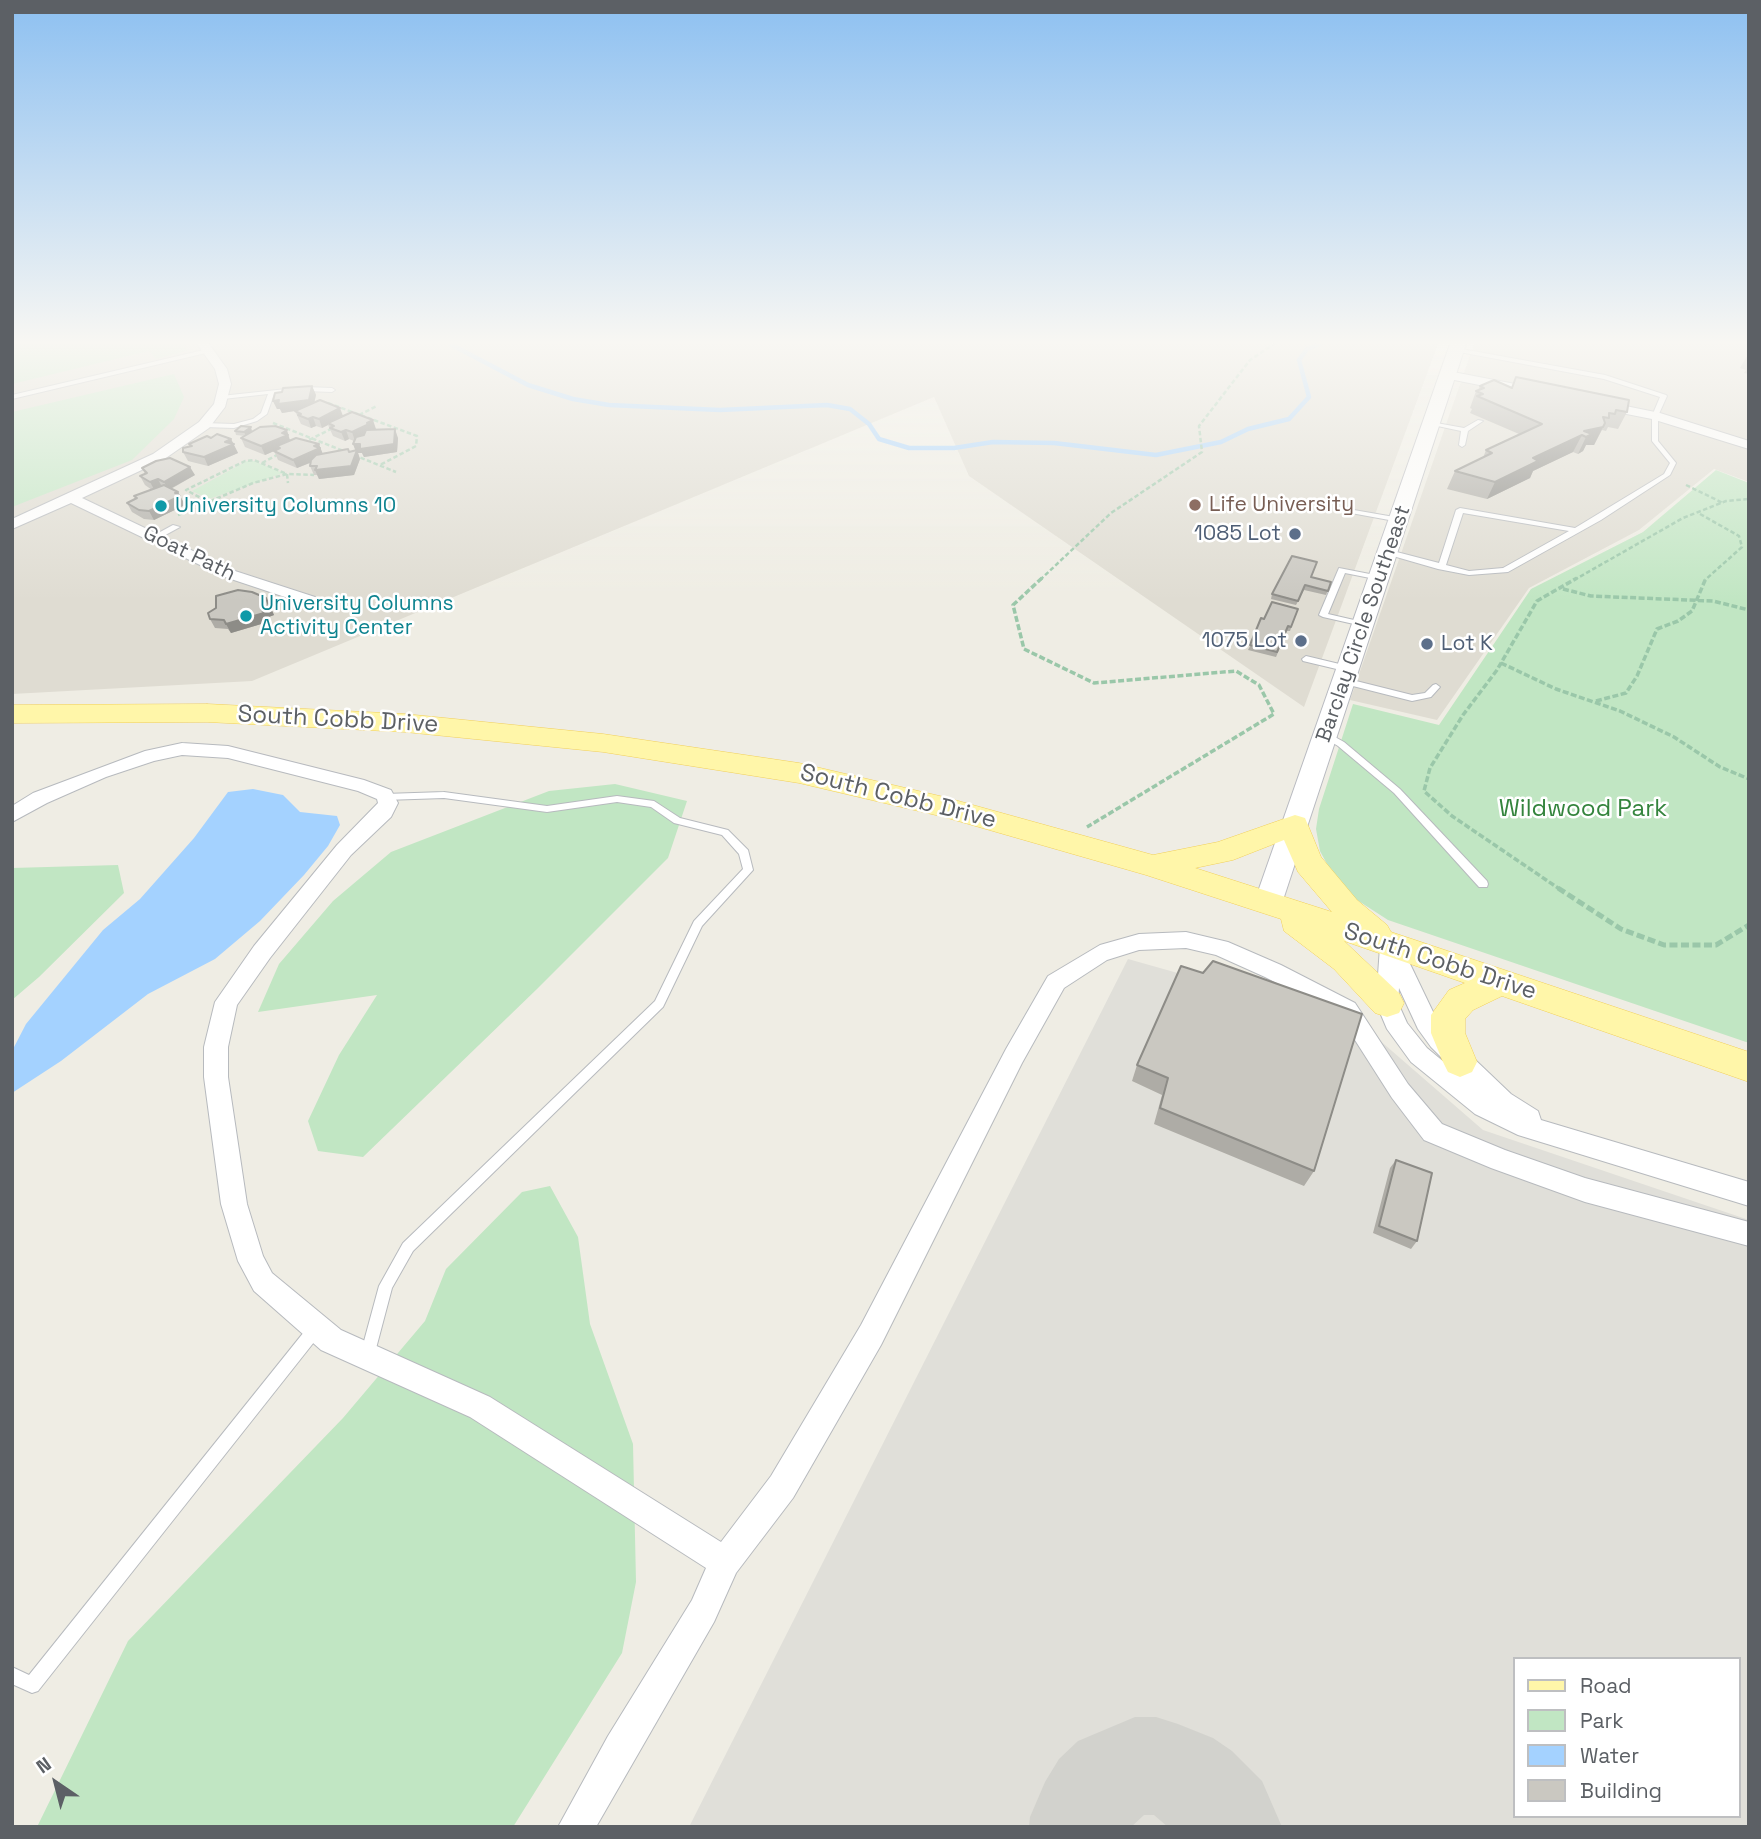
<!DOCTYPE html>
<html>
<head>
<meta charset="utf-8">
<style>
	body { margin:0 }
	#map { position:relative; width:1761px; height:1839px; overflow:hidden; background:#efede4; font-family:"Space Grotesk",sans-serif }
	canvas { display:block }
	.frame { position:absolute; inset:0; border:14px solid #5c6065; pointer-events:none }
	.legend { position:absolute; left:1513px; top:1657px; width:228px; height:161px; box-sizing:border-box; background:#fff; border:2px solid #bebfc1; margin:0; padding:9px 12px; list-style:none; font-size:21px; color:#5c6065 }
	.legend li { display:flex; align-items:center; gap:14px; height:35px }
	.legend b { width:35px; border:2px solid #bebfc1 }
	.north { position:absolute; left:21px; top:1748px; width:70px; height:70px; -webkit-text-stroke:5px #fff; paint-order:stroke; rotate:325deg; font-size:19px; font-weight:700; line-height:28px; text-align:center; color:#5c6065 }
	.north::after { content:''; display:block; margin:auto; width:24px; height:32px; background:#5c6065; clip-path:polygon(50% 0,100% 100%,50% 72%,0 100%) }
</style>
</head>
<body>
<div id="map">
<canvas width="1761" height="1839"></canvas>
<div class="frame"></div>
<ul class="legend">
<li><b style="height:9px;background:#fff6a9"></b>Road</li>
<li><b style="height:19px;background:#c1e6c3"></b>Park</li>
<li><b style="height:19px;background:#a4d2ff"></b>Water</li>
<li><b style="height:19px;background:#cac8c1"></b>Building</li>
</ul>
<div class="north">N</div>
</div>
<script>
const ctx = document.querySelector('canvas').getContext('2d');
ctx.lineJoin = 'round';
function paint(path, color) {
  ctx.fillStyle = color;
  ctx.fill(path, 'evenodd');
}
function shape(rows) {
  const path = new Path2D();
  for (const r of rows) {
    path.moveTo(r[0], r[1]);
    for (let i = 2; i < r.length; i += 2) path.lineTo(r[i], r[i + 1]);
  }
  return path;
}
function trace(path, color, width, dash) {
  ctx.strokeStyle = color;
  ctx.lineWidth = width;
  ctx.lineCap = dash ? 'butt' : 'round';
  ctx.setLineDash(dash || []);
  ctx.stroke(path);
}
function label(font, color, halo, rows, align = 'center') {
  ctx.font = font + ' "Space Grotesk",sans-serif';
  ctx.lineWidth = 5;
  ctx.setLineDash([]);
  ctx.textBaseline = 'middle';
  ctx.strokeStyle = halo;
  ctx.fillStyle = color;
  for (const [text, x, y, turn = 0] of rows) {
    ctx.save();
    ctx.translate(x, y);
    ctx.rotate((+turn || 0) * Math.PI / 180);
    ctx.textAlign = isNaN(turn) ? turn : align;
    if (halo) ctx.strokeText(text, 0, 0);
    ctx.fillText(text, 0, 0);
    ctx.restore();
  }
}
const industrial = shape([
	[1128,959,1362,1025,1483,1130,1749,1220,1749,1827,689,1827],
	[1514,1659,1738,1659,1738,1816,1514,1816]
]);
const education = shape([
	[12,344,1438,344,1304,707,969,476,934,397,252,681,12,694],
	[1474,344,1749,344,1749,482,1714,469,1639,530,1529,588,1437,720,1350,700]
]);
const green = shape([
	[12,344,183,344,187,351,156,359,149,351,12,384],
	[174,374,184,397,174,419,132,460,12,507,12,412],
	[247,461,254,461,283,473,209,499,192,491],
	[1716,470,1749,483,1749,1043,1388,920,1357,900,1334,877,1320,851,1316,829,1319,809,1353,704,1439,725,1531,589,1643,532],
	[615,784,687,801,668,858,537,989,363,1157,318,1151,308,1121,339,1055,377,995,258,1012,279,964,333,901,391,852,549,791],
	[118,865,124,893,39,977,12,1000,12,868],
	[550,1186,578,1237,590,1324,633,1444,636,1582,622,1653,513,1827,37,1827,128,1641,343,1418,425,1321,446,1269,522,1192]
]);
const water = shape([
	[253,789,283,795,300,812,337,816,340,825,328,846,304,875,260,921,215,959,148,994,61,1061,12,1093,12,1051,26,1024,103,930,140,899,194,838,228,792]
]);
const stream = shape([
	[450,344,528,385,573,399,609,405,720,410,827,405,850,409,869,424,879,439,909,448,954,448,993,442,1054,443,1156,455,1221,442,1248,429,1289,419,1309,397,1299,360,1307,349,1320,344]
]);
const taxiway = shape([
	[1135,1717,1156,1717,1178,1724,1213,1738,1232,1751,1262,1781,1282,1827,1168,1827,1154,1815,1144,1815,1131,1827,1029,1827,1030,1817,1045,1782,1059,1759,1078,1741,1135,1717]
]);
const pathFar2 = shape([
	[328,403,417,436,416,446,380,465],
	[359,415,377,406],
	[273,423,346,452],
	[303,443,333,428],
	[354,455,396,472],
	[262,463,279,454],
	[1686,485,1723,503],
	[218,507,186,490,245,461,254,460,287,474,288,483],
	[1700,514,1739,536,1742,547,1705,580],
	[178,515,253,483,287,474,314,475],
	[1040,580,1111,513,1202,452,1199,426,1250,360,1274,344],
	[1574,580,1683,518,1726,501,1749,499]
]);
const pathFar1 = shape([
	[1042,578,1013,605,1024,649,1094,683,1236,671,1259,685,1274,714,1087,827],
	[1563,589,1591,596,1713,601,1749,610],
	[1501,663,1556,689,1620,711,1674,737,1720,767,1749,779],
	[1596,701,1626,693,1637,676,1657,629,1678,621,1692,611,1706,578],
	[1561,890,1452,816,1424,791,1430,768,1463,715,1497,670,1537,601,1577,578]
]);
const path = shape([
	[1558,888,1621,929,1664,945,1716,945,1749,925]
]);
const lane = shape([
	[1456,348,1605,375,1666,395,1667,396,1658,416,1658,441,1676,463,1670,475,1601,520,1508,572,1469,575,1438,569,1386,554,1386,550,1389,550,1439,563,1456,510,1460,508,1575,528,1664,474,1670,463,1652,441,1652,416,1660,397,1604,379,1454,351,1454,349,1456,348],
	[1463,513,1569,531,1503,568,1469,571,1446,565,1463,513],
	[208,349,210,350,210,352,12,399,12,395,208,349],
	[305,387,332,388,335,390,332,392,305,391,274,394,267,414,257,421,234,428,204,427,201,425,204,423,234,424,253,419,261,413,268,394,223,399,220,397,221,396,305,387],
	[1478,420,1483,421,1468,431,1465,445,1462,447,1459,445,1461,431,1428,424,1431,422,1464,428,1478,420],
	[1348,509,1400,518,1404,520,1400,522,1351,513,1347,511,1348,509],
	[173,525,180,527,158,539,151,537,173,525],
	[1339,568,1380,576,1384,578,1380,580,1345,573,1328,614,1367,623,1367,627,1323,617,1319,615,1339,568],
	[1306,656,1352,667,1353,669,1349,672,1303,661,1302,659,1306,656],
	[1344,678,1412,695,1425,693,1433,685,1436,684,1440,687,1431,697,1412,701,1341,683,1341,679,1344,678],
	[1326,732,1344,742,1400,789,1487,881,1488,884,1487,887,1479,887,1394,793,1338,746,1323,737,1321,735,1326,732],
	[444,792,547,806,617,796,654,801,680,818,728,830,748,850,753,870,702,926,663,1007,413,1251,392,1288,374,1356,372,1361,367,1363,362,1361,360,1356,379,1286,403,1243,655,1001,694,921,743,869,739,854,722,835,674,823,651,807,617,802,547,812,444,798,385,800,380,797,385,794,444,792],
	[317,1320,322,1322,324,1327,322,1332,38,1691,32,1693,12,1684,12,1667,29,1675,312,1322,317,1320]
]);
const street = shape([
	[197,344,209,344,227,369,231,384,225,407,209,428,163,460,82,498,235,571,315,597,317,600,315,603,303,603,225,577,71,503,12,529,12,519,153,454,199,422,214,404,219,384,215,369,197,344],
	[1448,371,1515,384,1521,388,1515,392,1444,378,1442,375,1448,371],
	[1601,401,1660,413,1749,441,1749,449,1652,419,1596,408,1595,405,1601,401],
	[182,743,228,746,364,780,391,790,398,803,391,817,351,855,270,958,237,1005,228,1047,228,1077,247,1204,263,1256,272,1273,341,1330,490,1397,721,1542,771,1476,861,1325,1006,1049,1048,976,1100,945,1139,934,1186,932,1228,942,1281,965,1355,1003,1408,1084,1442,1124,1505,1150,1585,1178,1749,1222,1749,1246,1585,1202,1491,1168,1424,1140,1392,1098,1339,1015,1265,977,1216,955,1186,948,1139,950,1107,960,1064,988,1022,1063,881,1345,793,1498,736,1573,714,1622,596,1827,558,1827,608,1736,692,1600,706,1568,470,1417,321,1350,254,1291,238,1261,221,1204,204,1077,204,1047,215,1002,254,946,337,845,378,803,377,799,358,791,228,758,182,755,154,761,106,777,47,803,12,822,12,806,33,793,145,751,182,743],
	[1391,939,1399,941,1435,1016,1447,1033,1511,1094,1538,1111,1541,1120,1749,1182,1749,1206,1518,1135,1475,1114,1411,1062,1387,1029,1376,1003,1380,947,1383,941,1391,939],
	[1399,988,1418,1029,1431,1047,1456,1072,1427,1048,1407,1023,1398,1003,1399,988]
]);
const secondary = shape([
	[1450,344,1466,344,1282,903,1278,910,1268,913,1258,910,1254,903,1450,344]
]);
const primary = shape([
	[207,704,405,714,603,734,799,763,944,797,1153,855,1218,842,1295,815,1305,818,1321,857,1357,900,1387,925,1391,932,1749,1052,1749,1082,1502,996,1473,1010,1465,1019,1465,1033,1477,1062,1472,1072,1460,1077,1448,1072,1443,1062,1431,1033,1431,1015,1449,990,1465,983,1344,941,1399,993,1404,1003,1399,1013,1387,1017,1375,1013,1334,969,1284,931,1281,919,1146,875,944,817,799,783,603,752,405,732,207,722,12,723,12,705,207,704],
	[1284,840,1298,872,1332,912,1195,868,1233,860,1284,840]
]);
const wall = shape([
	[1749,355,1749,374,1744,373,1746,370,1740,368,1747,356],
	[1516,377,1627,412,1618,429,1608,427,1606,431,1602,430,1594,445,1586,445,1583,451,1578,454,1573,452,1533,471,1530,478,1487,499,1447,489,1455,471,1483,458,1486,450,1519,434,1470,413,1472,409,1470,408,1476,391,1478,390,1480,386,1512,387],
	[312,386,316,395,314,403,343,416,376,429,374,430,398,438,397,452,364,457,362,453,358,453,360,459,354,475,319,479,317,475,314,475,310,466,310,463,297,468,278,460,274,451,278,449,265,455,245,447,241,438,245,436,236,435,235,431,252,431,290,439,290,441,319,444,322,453,356,451,353,444,354,441,349,439,345,441,333,436,328,425,322,428,316,426,311,428,301,424,295,411,282,413,280,409,277,409,273,401],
	[211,438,231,439,238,453,208,466,188,461,183,452,190,446,189,444],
	[142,468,195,475,171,489,178,492,185,505,154,520,144,519,132,512,127,503,135,499,134,496,152,490,145,485,140,476,145,474],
	[1312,577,1331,582,1326,595,1304,590,1296,605,1271,599,1272,594],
	[266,598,274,615,266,618,268,622,231,633,228,629,215,628,210,619],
	[1298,609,1290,631,1287,631,1276,657,1248,650,1264,619],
	[1181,966,1314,1171,1304,1186,1154,1124,1162,1095,1132,1081,1137,1065],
	[1396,1160,1417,1241,1411,1249,1373,1233,1390,1168]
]);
const shadedWall = shape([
	[312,386,316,395,313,408,282,413,280,409,277,409,273,401,279,400],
	[340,408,343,416,328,423,328,425,322,428,319,419],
	[313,417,316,426,311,428,308,419],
	[373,420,376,429,355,441,352,432],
	[1605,423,1594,445,1586,445,1583,451,1578,454,1586,437,1584,431],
	[251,427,252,431,246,436,244,432],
	[395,429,398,438,397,452,364,457,362,453,358,453,360,459,354,475,319,479,315,470,356,452,353,444],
	[287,430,291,444,277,446,279,449,265,455,261,446],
	[346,430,349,439,345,441,341,432],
	[1582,435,1573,452,1533,471,1530,478,1487,499,1495,482,1533,458],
	[231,439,238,453,208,466,204,457],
	[319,444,324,457,297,468,293,460],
	[190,467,195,475,168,490,164,482],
	[158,479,162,487,155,491,150,482],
	[178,492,185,505,154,520,149,511],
	[266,598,274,615,266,618,268,622,231,633,226,624]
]);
const building = shape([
	[1516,377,1629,400,1627,412,1616,410,1615,414,1609,413,1609,418,1603,417,1605,423,1603,427,1584,431,1592,434,1586,437,1582,435,1533,458,1538,461,1495,482,1455,471,1492,453,1486,450,1542,424,1477,396,1483,394,1476,391,1484,388,1480,386,1494,380,1512,388,1516,377],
	[312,386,309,400,278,404,279,400,273,401,275,393,282,392,283,388,312,386],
	[320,400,340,408,319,419,313,417,308,419,298,415,301,414,295,411,320,400],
	[352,412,373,420,367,423,369,424,352,432,346,430,341,432,330,428,334,426,328,423,352,412],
	[241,426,251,427,244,432,235,431,241,426],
	[275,426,287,430,282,433,288,435,261,446,241,438,260,427,275,426],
	[395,429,394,444,360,449,360,444,353,444,356,437,364,435,366,430,395,429],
	[217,434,231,439,225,442,234,444,204,457,183,452,183,448,192,446,189,444,207,436,211,438,217,434],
	[296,438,319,444,314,446,320,448,293,460,274,451,280,448,277,446,296,438],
	[348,449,349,452,357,450,351,466,315,470,317,466,310,466,311,460,316,455,348,449],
	[170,458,190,467,164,482,158,479,150,482,140,476,147,473,142,468,156,461,170,458],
	[164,485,178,492,175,493,180,496,149,511,139,510,127,503,137,498,134,496,164,485],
	[1292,556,1317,562,1311,577,1331,582,1328,591,1305,585,1298,601,1272,594,1292,556],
	[238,590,252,592,266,598,269,606,261,609,264,613,226,624,224,620,210,619,208,613,216,608,216,596,238,590],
	[1272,602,1298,609,1291,627,1288,626,1277,652,1250,645,1261,618,1264,619,1272,602],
	[1213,961,1362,1014,1314,1171,1160,1108,1168,1078,1137,1065,1181,966,1203,973,1213,961],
	[1396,1160,1432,1173,1417,1241,1379,1226,1396,1160]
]);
const markers = [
	[1195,505,7,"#8d6e63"],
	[161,506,7,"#0f9aa8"],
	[1295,534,7,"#5c6f8a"],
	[246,616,7,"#0f9aa8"],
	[1301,641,7,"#5c6f8a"],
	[1427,644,7,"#5c6f8a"]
];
const farEducationnames = [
	["Life University",1209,505]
];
const farCulturenames = [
	["University Columns 10",175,506],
	["University Columns",260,604],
	["Activity Center",260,628]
];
const farServicenames = [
	["1085 Lot",1281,534],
	["1075 Lot",1287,641],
	["Lot K",1441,644,"left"]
];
const farStreetnames = [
	["Goat Path",189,554,26],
	["Barclay Circle Southeast",1364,624,-71]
];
const streetNames = [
	["South Cobb Drive",338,720,3],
	["South Cobb Drive",898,797,14],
	["South Cobb Drive",1440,962,18]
];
const parkNames = [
	["Wildwood Park",1583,809]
];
paint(industrial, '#e0dfd9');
paint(education, '#dfdcd2');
paint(green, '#c1e6c3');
paint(water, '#a4d2ff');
trace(stream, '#a4d2ff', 4.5);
paint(taxiway, '#d2d2cd');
trace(lane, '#b7babe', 2);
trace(street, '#b7babe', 2);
trace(secondary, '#b8bac0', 2);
trace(primary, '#f1cf5b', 1);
trace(pathFar2, '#9ac7a9', 2.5, [4.5, 2.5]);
trace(pathFar1, '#9ac7a9', 3.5, [6, 2.5]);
trace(path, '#9ac7a9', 5, [8, 3.5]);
paint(lane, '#fff');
paint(street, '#fff');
paint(secondary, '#fff');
paint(primary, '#fff6a9');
paint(wall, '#aeaca6');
paint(shadedWall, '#8d8c87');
paint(building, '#cac8c1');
trace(building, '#8d8c87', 2);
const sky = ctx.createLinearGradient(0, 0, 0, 601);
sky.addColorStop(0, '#8dc0f1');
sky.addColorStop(0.57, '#f8f7f3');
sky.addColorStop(1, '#f8f7f300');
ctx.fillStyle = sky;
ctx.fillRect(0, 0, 1761, 601);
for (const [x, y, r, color] of markers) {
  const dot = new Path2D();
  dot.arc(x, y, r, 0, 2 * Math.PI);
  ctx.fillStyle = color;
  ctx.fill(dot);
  trace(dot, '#fff', 2.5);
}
label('21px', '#785e54', '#fff', farEducationnames, 'left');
label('21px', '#0d838f', '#fff', farCulturenames, 'left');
label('21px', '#4e5e75', '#fff', farServicenames, 'right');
label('21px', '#5c6065', '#fff', farStreetnames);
label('24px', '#5c6065', '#fff', streetNames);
label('24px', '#34843d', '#fff', parkNames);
</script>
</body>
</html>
